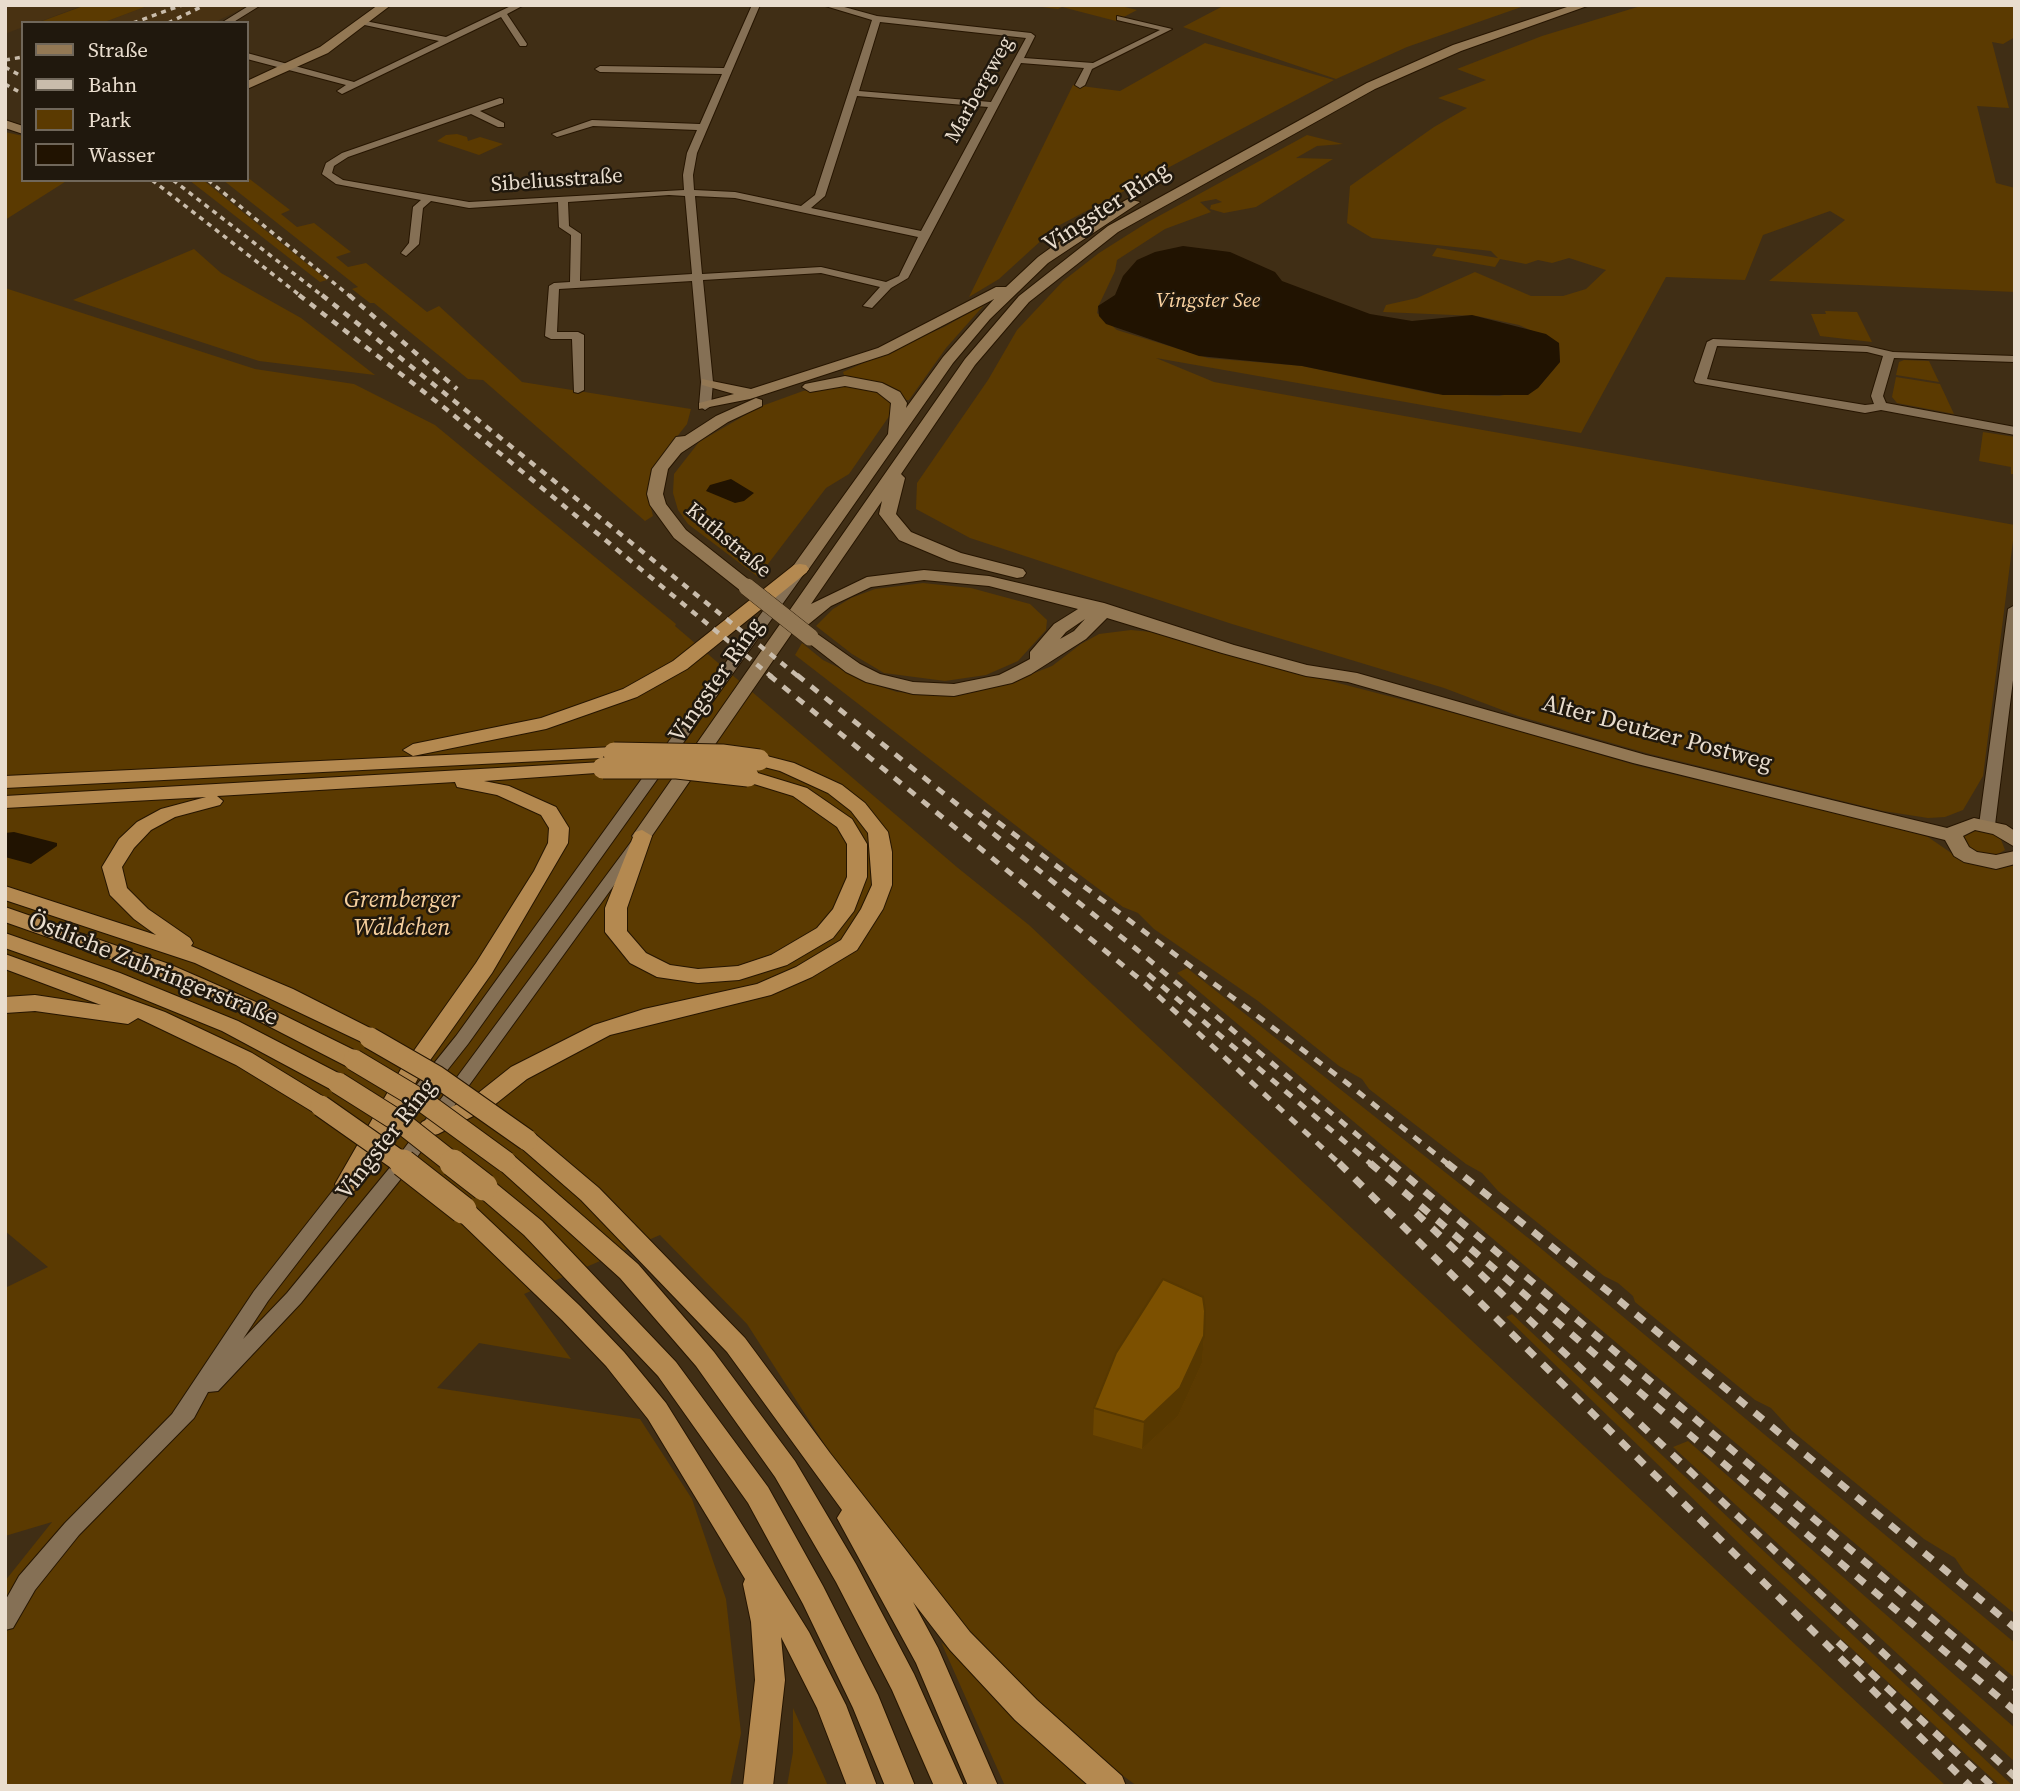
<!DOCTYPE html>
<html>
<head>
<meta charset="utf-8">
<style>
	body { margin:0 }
	#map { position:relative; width:2020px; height:1791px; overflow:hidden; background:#402e15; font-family:"Source Serif 4",serif }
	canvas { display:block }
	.frame { position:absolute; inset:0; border:7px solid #e9ddce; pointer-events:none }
	.legend { position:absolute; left:21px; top:21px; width:228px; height:161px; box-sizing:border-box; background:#20180d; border:2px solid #70675a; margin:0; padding:9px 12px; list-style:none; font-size:21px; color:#e9ddce }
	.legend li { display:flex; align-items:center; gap:14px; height:35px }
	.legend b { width:35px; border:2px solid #70675a }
</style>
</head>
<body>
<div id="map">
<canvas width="2020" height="1791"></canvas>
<div class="frame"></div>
<ul class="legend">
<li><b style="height:9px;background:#937854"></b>Straße</li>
<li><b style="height:9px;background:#c9bcab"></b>Bahn</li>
<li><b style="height:19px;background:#5b3a01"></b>Park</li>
<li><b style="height:19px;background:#211301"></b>Wasser</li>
</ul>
</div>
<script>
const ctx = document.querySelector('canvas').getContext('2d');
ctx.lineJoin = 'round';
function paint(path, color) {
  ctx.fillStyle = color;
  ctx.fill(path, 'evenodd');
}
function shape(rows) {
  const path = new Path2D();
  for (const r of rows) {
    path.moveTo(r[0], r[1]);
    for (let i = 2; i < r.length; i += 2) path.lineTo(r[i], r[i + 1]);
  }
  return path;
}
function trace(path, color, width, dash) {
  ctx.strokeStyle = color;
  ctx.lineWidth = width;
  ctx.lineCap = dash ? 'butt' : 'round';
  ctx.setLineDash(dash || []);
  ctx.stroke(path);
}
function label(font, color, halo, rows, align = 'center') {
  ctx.font = font + ' "Source Serif 4",serif';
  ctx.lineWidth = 5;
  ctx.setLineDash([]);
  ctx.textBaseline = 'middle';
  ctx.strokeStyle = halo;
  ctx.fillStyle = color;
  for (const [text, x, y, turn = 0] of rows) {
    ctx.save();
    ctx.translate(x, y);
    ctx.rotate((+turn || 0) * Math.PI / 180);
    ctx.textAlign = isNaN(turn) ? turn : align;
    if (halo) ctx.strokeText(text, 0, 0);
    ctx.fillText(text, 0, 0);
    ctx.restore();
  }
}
const built = shape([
	[5,5,84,5,36,23,23,23,23,27,5,34],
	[150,5,250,5,213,23,102,23]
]);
const green = shape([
	[86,5,150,5,102,23,37,23],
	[1026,5,1117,5,1137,10,1116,21,1062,7,1058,9],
	[1225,5,1527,5,1407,47,1336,79,1183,27],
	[1644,5,2015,6,2015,37,2003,44,1992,42,2009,108,1977,106,1996,183,2015,188,2015,292,1769,281,1845,220,1830,211,1763,235,1745,280,1666,277,1581,433,1156,358,1214,382,2015,525,1983,776,1963,810,1945,817,1928,818,1883,811,1646,753,1518,716,1444,688,1232,624,970,538,916,509,917,483,988,380,1017,330,1063,281,1099,253,1148,222,1307,135,1343,144,1317,146,1296,158,1333,159,1256,207,1224,213,1210,209,1211,205,1222,202,1216,199,1200,202,1211,212,1165,229,1117,260,1115,271,1098,307,1097,313,1117,330,1208,358,1302,366,1435,394,1499,396,1538,388,1560,362,1559,343,1519,325,1477,316,1383,312,1386,305,1417,298,1475,272,1531,296,1563,296,1586,289,1606,270,1569,258,1552,263,1538,260,1526,264,1500,259,1495,267,1432,256,1437,248,1498,258,1491,251,1372,238,1347,223,1350,186,1434,127,1467,108,1438,98,1486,80,1457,69,1542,36],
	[1205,43,1334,80,1056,227,999,279,969,297,1073,85,1120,91],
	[5,132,23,136,23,180,68,180,5,220],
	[457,134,467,137,468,141,480,137,503,144,479,155,437,141,446,135],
	[247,177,290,210,281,214,297,227,314,223,351,252,336,257,348,267,366,263,427,312,439,306,522,382,691,409,687,424,653,467,647,491,653,516,645,521,483,380,468,379,374,303,370,303,352,289,358,287,223,180,247,180],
	[189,180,203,180,327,280,320,282],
	[194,249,221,273,301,318,375,375,259,361,73,300],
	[5,288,255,369,354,384,435,425,676,624,675,626,958,868,1029,925,1946,1786,1137,1786,1107,1764,1034,1701,970,1635,834,1459,747,1324,660,1235,524,1294,571,1359,479,1343,437,1388,640,1419,692,1499,726,1599,741,1733,730,1786,5,1786,5,1581,52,1522,5,1536,5,1288,48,1267,5,1231],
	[985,304,946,348,909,400,903,400,899,391,886,384,845,378,843,372,944,327],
	[1825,311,1857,312,1872,342,1820,336,1811,314,1826,314],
	[1904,360,1929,361,1939,382,1896,375,1899,362],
	[1896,377,1940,384,1954,414,1897,403,1892,397],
	[848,384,878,390,891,404,890,415,849,474,826,488,758,577,688,524,678,510,673,493,674,474,699,442,759,407,803,391],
	[1983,432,2015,437,2015,474,2011,474,2011,467,1979,461],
	[923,583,971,588,1030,604,1047,620,1046,630,1018,661,986,675,945,681,884,673,852,654,816,626,833,609,851,598,875,589],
	[1131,630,1162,633,1242,658,1496,724,1638,766,1898,828,1928,837,1960,859,1980,866,1998,869,2015,865,2015,1614,1965,1573,1955,1558,1924,1539,1792,1431,1771,1408,1755,1400,1635,1302,1633,1296,1618,1283,1604,1276,1498,1191,1482,1173,1466,1164,1369,1089,1362,1079,1339,1066,1258,1001,1154,929,1138,913,1123,907,1076,872,795,655,802,643,823,660,870,683,897,692,955,695,1009,683,1052,666,1081,644,1099,634],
	[1972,829,1987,830,2000,837,2005,850,1996,855,1973,852,1963,843,1963,834],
	[1187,968,1532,1241,2015,1643,2015,1678,1177,973],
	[1512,1314,1612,1408,2013,1786,2000,1786,1754,1558,1506,1317],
	[1688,1441,2015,1728,2015,1762,1673,1447],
	[941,1642,1015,1716,1096,1786,1005,1786],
	[793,1708,825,1779,828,1786,787,1786,793,1752]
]);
const water = shape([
	[1183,246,1230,252,1275,272,1282,281,1370,314,1412,321,1472,315,1546,334,1559,343,1560,362,1538,388,1528,395,1443,395,1302,366,1199,356,1106,324,1099,316,1098,306,1115,295,1123,276,1137,260,1155,252],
	[731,479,754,493,744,501,735,503,706,491,710,485],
	[14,832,57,843,57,846,31,864,5,857,5,833]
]);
const street = shape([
	[250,5,261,5,232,23,221,23,250,5],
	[513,5,524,5,507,14,527,44,526,46,520,46,501,17,342,94,337,91,346,85,247,59,247,53,354,82,439,41,360,24,360,20,446,37,513,5],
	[752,5,760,5,697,153,693,175,694,190,735,192,801,206,815,195,872,20,822,5,837,5,877,16,1031,33,1035,36,1024,58,1093,63,1160,30,1117,20,1117,16,1172,29,1092,69,1085,85,1080,88,1075,85,1084,68,1021,63,908,278,891,288,872,308,863,306,880,287,821,273,703,280,713,382,711,406,705,410,699,406,701,382,692,281,559,289,557,332,578,332,584,335,584,390,578,393,574,392,572,339,551,339,545,336,549,286,554,283,570,282,571,235,559,227,558,202,469,208,431,201,423,208,419,244,406,256,401,253,409,243,413,207,421,200,336,184,322,174,326,163,342,153,500,98,503,99,503,103,480,111,504,123,504,127,498,127,471,114,348,157,334,166,332,173,343,180,469,202,684,190,683,175,687,153,697,130,593,126,557,137,552,134,592,120,700,124,722,74,600,72,595,69,600,66,724,68,752,5],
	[880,22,1026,38,991,102,859,91,880,22],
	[857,96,988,107,921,231,811,208,825,196,857,96],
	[669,195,685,196,692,274,580,281,581,234,569,226,568,202,669,195],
	[695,196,735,198,918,237,899,276,886,282,821,267,702,274,695,196],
	[1713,339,1867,346,1893,352,2015,356,2015,362,1894,358,1883,396,1886,403,2015,427,2015,435,1881,410,1865,413,1696,383,1694,381,1707,342,1713,339],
	[1717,346,1867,352,1883,356,1871,396,1874,404,1865,405,1707,379,1717,346],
	[799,567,806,571,468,1044,381,1154,369,1154,366,1149,369,1144,456,1036,794,568,799,567],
	[2015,605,2015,664,1995,825,1987,830,1979,825,2008,609,2015,605],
	[636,840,641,842,644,845,641,848,404,1175,301,1303,218,1391,208,1392,194,1418,79,1535,35,1590,13,1628,5,1630,5,1601,19,1576,65,1523,172,1414,254,1291,349,1170,361,1170,364,1175,361,1180,268,1301,243,1339,287,1293,392,1165,631,842,636,840]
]);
const secondary = shape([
	[378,5,391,5,328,53,247,89,247,81,320,47,378,5],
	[1573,5,1590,5,1461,51,1375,89,1118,232,1029,302,975,365,901,474,905,478,896,514,911,532,961,553,1023,569,1026,573,1023,577,1017,578,949,561,899,540,879,514,882,501,811,604,867,577,924,570,989,576,1104,603,1234,645,1307,665,1357,673,1646,755,1947,828,1974,818,2006,825,2015,831,2015,847,1993,834,1975,830,1963,836,1969,847,1977,852,1996,855,2015,851,2015,864,1996,869,1964,862,1954,856,1945,840,1633,763,1348,682,1306,676,1222,653,1107,618,1086,639,1031,674,1012,683,954,696,913,694,866,682,846,672,801,637,810,632,816,633,860,664,880,674,913,682,954,684,999,675,1017,666,1030,659,1030,652,1054,624,1078,609,989,586,924,580,871,587,831,606,799,632,792,633,649,840,635,840,632,836,635,832,965,359,1019,296,1108,226,1367,83,1453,45,1573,5],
	[1085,619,1074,631,1060,639,1066,632,1085,619],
	[5,120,23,126,23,134,5,128,5,120],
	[1128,199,1140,202,1048,263,990,319,953,363,806,573,794,573,791,569,888,434,891,403,877,392,845,386,810,392,802,387,805,384,845,376,882,383,900,392,907,403,906,408,943,357,994,299,888,354,750,399,699,409,699,403,734,394,702,385,702,379,751,389,878,348,996,287,1006,287,1038,257,1088,221,1128,199],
	[756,398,762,400,762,406,728,422,681,453,668,469,663,494,666,504,686,530,753,583,756,587,753,591,747,592,741,591,674,538,650,505,647,494,652,469,676,437,685,436,716,416,756,398]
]);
const highway = shape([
	[800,564,806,565,809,569,806,573,687,669,637,697,546,729,413,756,403,750,413,744,541,718,623,689,673,661,794,565,800,564],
	[614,747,624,753,621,757,5,788,5,776,614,747],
	[759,754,794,763,842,785,865,803,888,832,892,852,892,885,883,909,857,950,812,977,771,995,610,1035,527,1079,493,1106,438,1134,430,1136,422,1134,418,1128,422,1122,477,1094,511,1067,594,1025,644,1009,757,984,796,967,841,940,861,909,872,885,868,833,851,811,828,793,780,771,752,764,749,760,752,756,759,754],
	[603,762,610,764,613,768,610,772,484,781,509,786,556,807,569,828,568,843,492,973,421,1073,356,1190,347,1193,338,1190,335,1184,401,1069,476,963,534,871,548,843,549,828,541,815,497,795,457,787,455,782,217,796,223,801,220,805,175,817,151,830,134,848,122,867,127,888,148,909,190,938,193,943,191,946,293,989,378,1032,381,1038,378,1044,370,1046,195,963,5,900,5,886,156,935,134,919,110,895,102,867,119,839,137,822,161,809,206,797,5,808,5,796,603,762],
	[748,770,807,788,852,819,867,844,867,877,854,911,833,938,787,965,739,980,698,983,657,977,630,963,605,932,605,908,635,832,642,830,652,836,627,908,627,931,646,953,670,965,698,969,738,966,771,955,817,928,833,909,847,877,847,844,837,827,793,796,741,780,738,776,748,770],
	[5,907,169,964,265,1006,362,1054,365,1060,362,1066,354,1068,346,1066,249,1016,153,974,5,922,5,907],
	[5,933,120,973,238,1021,346,1077,350,1083,346,1089,330,1089,222,1031,104,983,5,948,5,933],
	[5,954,165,1012,252,1053,329,1100,333,1106,329,1112,313,1112,236,1065,138,1018,128,1024,35,1011,5,1013,5,997,35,995,101,1005,5,969,5,954],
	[527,1131,535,1134,599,1188,745,1338,830,1453,970,1632,1037,1700,1122,1776,1126,1786,1089,1786,1015,1720,950,1650,913,1602,938,1648,998,1786,968,1786,916,1663,837,1518,842,1510,727,1352,581,1200,519,1146,515,1140,519,1134,527,1131],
	[506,1153,514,1156,638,1264,714,1352,795,1461,856,1564,914,1674,964,1786,934,1786,892,1690,836,1582,775,1477,696,1366,620,1278,498,1168,494,1162,498,1156,506,1153],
	[484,1178,493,1181,542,1221,676,1362,768,1487,823,1586,878,1695,915,1786,885,1786,853,1708,803,1604,748,1503,658,1376,524,1235,475,1193,472,1187,475,1181,484,1178],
	[463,1201,472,1204,580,1306,624,1352,666,1403,809,1632,846,1705,877,1786,847,1786,817,1708,781,1637,785,1680,773,1786,743,1786,755,1680,751,1622,743,1584,745,1579,648,1419,606,1366,562,1320,454,1216,451,1210,454,1204,463,1201]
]);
const railFar3 = shape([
	[133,23,182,5],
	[168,23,205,5],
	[5,60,23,57],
	[5,67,23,77],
	[5,84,23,94],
	[152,180,302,297],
	[173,180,324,297],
	[208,180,351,297]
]);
const railFar2 = shape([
	[299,295,446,409,772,677],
	[322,295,799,677],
	[349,295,457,389]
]);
const railFar1 = shape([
	[769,675,1142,981,1341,1165],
	[797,675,1135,948,1393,1165],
	[983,811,1347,1083,1449,1165],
	[1148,974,1372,1165]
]);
const rail = shape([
	[1339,1163,1970,1786],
	[1370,1163,2015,1711],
	[1391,1163,2015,1688],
	[1447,1163,1615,1297,2015,1628],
	[1416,1213,2015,1777],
	[1838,1642,1992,1786]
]);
const secondaryBridge = shape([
	[747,587,810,637]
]);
const highwayBridgeFar1 = shape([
	[614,753,722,755,759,760],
	[603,768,677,768,748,776],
	[370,1038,436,1076,527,1140],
	[354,1060,421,1100,506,1162],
	[338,1083,403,1124,455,1165],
	[321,1106,405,1165]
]);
const highwayBridge = shape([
	[403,1163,463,1210],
	[453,1163,484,1187]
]);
const wall = shape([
	[1204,1336,1202,1363,1178,1416,1142,1449,1093,1435,1094,1408]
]);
const shadedWall = shape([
	[1204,1336,1202,1363,1178,1416,1142,1449,1144,1422]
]);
const building = shape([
	[1163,1279,1203,1297,1205,1311,1204,1336,1180,1388,1144,1422,1094,1408,1116,1353,1163,1279]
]);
const farStreetnames = [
	["Marbergweg",980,90,-61],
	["Sibeliusstraße",557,181,-4],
	["Kuthstraße",728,541,40]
];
const farWaternames = [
	["Vingster See",1208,302]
];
const streetNames = [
	["Vingster Ring",1107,208,-33],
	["Vingster Ring",717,681,-55],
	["Alter Deutzer Postweg",1657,734,15],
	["Östliche Zubringerstraße",153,970,22],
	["Vingster Ring",387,1140,-52]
];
const parkNames = [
	["Gremberger",402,901],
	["Wäldchen",402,929]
];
paint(built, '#493212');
paint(green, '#5b3a01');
paint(water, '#211301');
trace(street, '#261500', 2);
trace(secondary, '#261500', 2);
trace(highway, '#261500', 2);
paint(street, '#857055');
paint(secondary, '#937854');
paint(highway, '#b48950');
trace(railFar3, '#c9bcab', 3.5, [5, 5]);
trace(railFar2, '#c9bcab', 4.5, [7, 7]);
trace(railFar1, '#c9bcab', 5, [9, 9]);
trace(rail, '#c9bcab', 7, [11, 11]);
trace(secondaryBridge, '#261500', 18, []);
trace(highwayBridgeFar1, '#261500', 23, []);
trace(highwayBridge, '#261500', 29, []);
trace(secondaryBridge, '#937854', 17);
trace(highwayBridgeFar1, '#b48950', 21);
trace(highwayBridge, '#b48950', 27);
paint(wall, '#6b4500');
paint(shadedWall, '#573800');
paint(building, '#7c5000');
trace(building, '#573800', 2);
label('21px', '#e9ddce', '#20180d', farStreetnames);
label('italic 21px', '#fad2a1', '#20180d', farWaternames);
label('24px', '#e9ddce', '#20180d', streetNames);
label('italic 24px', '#f7d09e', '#20180d', parkNames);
</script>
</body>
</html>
